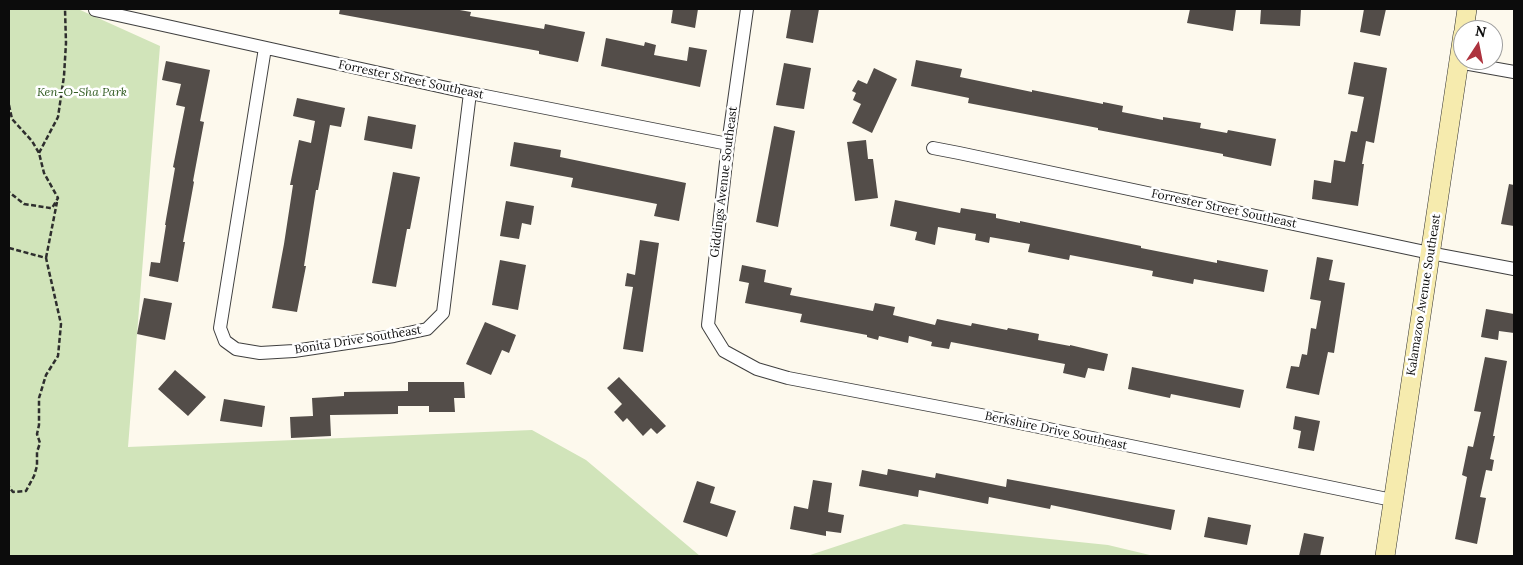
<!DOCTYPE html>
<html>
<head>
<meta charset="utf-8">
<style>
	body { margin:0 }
	#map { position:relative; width:1523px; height:565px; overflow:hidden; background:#fdf9ed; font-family:Lora,serif }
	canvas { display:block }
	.frame { position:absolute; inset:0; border:10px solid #0c0c0c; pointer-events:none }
	.north { position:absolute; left:1453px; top:20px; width:50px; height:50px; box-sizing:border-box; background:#fff; border:1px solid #9e9e9e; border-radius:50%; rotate:11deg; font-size:14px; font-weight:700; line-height:20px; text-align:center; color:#0c0c0c }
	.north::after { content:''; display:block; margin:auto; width:18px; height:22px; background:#ad333e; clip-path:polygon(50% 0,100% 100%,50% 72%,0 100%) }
</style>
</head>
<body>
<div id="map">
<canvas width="1523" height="565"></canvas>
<div class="frame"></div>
<div class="north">N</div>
</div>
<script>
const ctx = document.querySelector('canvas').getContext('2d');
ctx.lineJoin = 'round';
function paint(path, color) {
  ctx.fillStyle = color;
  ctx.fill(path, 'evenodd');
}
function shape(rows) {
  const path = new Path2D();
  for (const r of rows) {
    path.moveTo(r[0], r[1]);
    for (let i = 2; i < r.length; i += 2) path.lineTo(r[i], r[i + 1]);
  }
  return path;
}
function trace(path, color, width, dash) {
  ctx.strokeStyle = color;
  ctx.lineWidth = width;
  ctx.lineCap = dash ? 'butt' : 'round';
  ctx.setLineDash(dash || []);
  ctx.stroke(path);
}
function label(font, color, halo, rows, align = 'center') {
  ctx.font = font + ' Lora,serif';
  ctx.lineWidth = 5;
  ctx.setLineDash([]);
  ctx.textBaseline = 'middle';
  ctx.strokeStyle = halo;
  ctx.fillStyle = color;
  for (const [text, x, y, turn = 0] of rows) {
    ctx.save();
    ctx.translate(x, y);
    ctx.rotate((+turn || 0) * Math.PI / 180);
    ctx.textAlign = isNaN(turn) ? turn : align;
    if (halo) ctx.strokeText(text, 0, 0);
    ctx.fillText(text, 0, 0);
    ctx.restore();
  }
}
const green = shape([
	[9,9,78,9,160,46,128,447,532,430,586,460,700,556,9,556],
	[904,524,1108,545,1154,556,807,556]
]);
const building = shape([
	[340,9,454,9,471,12,470,16,544,29,545,24,585,32,578,62,539,54,539,51,339,14],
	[673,9,698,9,695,28,671,23],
	[791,9,819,9,813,43,786,38],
	[1190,9,1236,9,1233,31,1187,23],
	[1261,9,1301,9,1300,26,1260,24],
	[1364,9,1386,9,1380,36,1360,32],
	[606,38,644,46,645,42,656,45,654,55,687,61,689,47,707,50,700,87,601,66],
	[916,60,962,69,960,77,1032,92,1032,90,1103,104,1103,102,1123,106,1122,112,1163,120,1163,117,1201,123,1200,128,1227,133,1228,130,1276,139,1271,166,1223,156,1223,154,1098,130,1098,128,968,103,969,98,911,86],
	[166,61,210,70,200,121,204,122,193,181,194,182,183,242,185,242,178,282,149,276,151,262,160,263,166,225,165,225,175,168,173,167,185,107,176,105,181,84,162,80],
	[1354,62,1387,68,1374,143,1366,141,1362,164,1364,164,1358,206,1312,199,1314,180,1331,183,1334,160,1345,162,1351,131,1357,132,1364,97,1348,94],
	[784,63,811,68,804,109,776,105],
	[874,68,897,79,872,133,852,123,861,104,853,100,856,93,852,91,858,80,867,84],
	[297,98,345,108,341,127,330,125,318,190,316,190,304,266,306,266,297,312,272,308,284,244,293,185,290,185,299,140,311,143,315,121,293,116],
	[368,116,416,125,412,149,364,140],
	[774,126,795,131,778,227,756,222],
	[866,140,868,159,873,159,878,198,855,201,847,142],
	[514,142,561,150,560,157,686,183,679,221,654,216,657,204,571,187,573,178,510,166],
	[393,172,420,177,410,229,407,229,396,287,372,283],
	[1509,184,1514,185,1514,226,1501,224],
	[895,200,960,213,961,208,996,214,996,218,1020,223,1020,221,1141,246,1141,248,1217,263,1217,260,1268,270,1264,292,1194,279,1193,284,1152,276,1153,271,1070,255,1069,260,1028,252,1030,244,990,237,989,243,975,240,976,234,938,227,935,245,915,240,917,232,890,226],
	[506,201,534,206,531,225,522,223,519,239,500,236],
	[640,240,659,243,643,352,623,349,633,287,625,286,627,273,635,275],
	[1317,257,1333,260,1329,280,1345,283,1334,353,1328,352,1319,395,1286,388,1291,366,1299,367,1302,354,1307,355,1311,328,1316,329,1321,301,1310,299],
	[500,260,526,265,518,310,492,305],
	[742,265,766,270,764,282,792,288,790,295,873,311,875,303,895,307,893,315,935,325,937,319,971,326,972,323,1007,330,1008,328,1039,334,1038,340,1070,346,1070,345,1108,354,1104,371,1088,368,1085,378,1063,373,1065,364,951,342,949,349,931,346,932,342,909,336,908,343,879,336,878,340,867,337,867,335,800,322,802,314,745,303,749,283,739,281],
	[144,298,172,303,165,340,137,334],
	[1486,309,1514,314,1514,333,1499,331,1498,340,1481,337],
	[485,322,516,335,509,353,502,350,491,375,466,364],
	[1485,357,1507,361,1493,436,1495,436,1490,459,1494,460,1492,471,1486,470,1480,497,1486,498,1477,544,1455,539,1467,477,1462,475,1468,446,1473,447,1481,412,1474,411],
	[1132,367,1244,390,1240,408,1171,394,1170,398,1128,389],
	[175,370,206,397,188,416,158,389],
	[619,377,666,426,657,434,651,428,643,436,627,418,623,422,614,412,622,404,607,388],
	[408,382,464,382,465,398,454,398,455,412,429,412,429,406,398,406,398,414,330,415,331,436,291,438,290,417,313,416,312,398,344,396,344,392,408,391],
	[224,399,265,406,262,427,220,421],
	[1295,416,1320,421,1314,451,1298,448,1301,431,1293,429],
	[888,469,935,478,936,473,1006,487,1007,479,1175,510,1171,530,1051,505,1050,509,989,497,988,504,919,490,918,497,859,486,862,470,887,475],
	[813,480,832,483,828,512,844,515,841,533,826,531,826,536,790,529,794,506,808,509],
	[697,481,715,487,710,503,736,511,727,537,683,522],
	[1208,517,1251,525,1247,545,1204,537],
	[1304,533,1324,537,1320,556,1299,556]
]);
const path = shape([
	[9,105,12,119,32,141,39,153,44,173,58,198,52,208,50,208,24,204,9,192],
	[39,153,58,117,64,76,66,43,65,9],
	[9,248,46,258,61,324,58,356,46,375,39,398,39,425,37,434,40,443,37,452,37,466,34,476,26,491,13,492,9,487],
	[46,258,57,202]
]);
const minor = shape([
	[747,9,728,144,708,325,724,351,757,369,788,378,981,415,1392,500],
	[95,10,470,93,728,144],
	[265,48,220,328,225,341,236,349,260,353,294,351,394,336,427,329,443,313,470,93],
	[1458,62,1514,72],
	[933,148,959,153,1430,253,1514,269]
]);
const secondary = shape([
	[1464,30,1467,9],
	[1385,556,1463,34]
]);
const streetNames = [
	["Forrester Street Southeast",411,80,12],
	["Giddings Avenue Southeast",724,182,-83],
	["Forrester Street Southeast",1224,209,12],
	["Kalamazoo Avenue Southeast",1424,295,-81],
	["Bonita Drive Southeast",358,340,-9],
	["Berkshire Drive Southeast",1056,431,12]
];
const parkNames = [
	["Ken-O-Sha Park",82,93]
];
paint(green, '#d1e4ba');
paint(building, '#534d49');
trace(minor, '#3f3f3f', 14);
trace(secondary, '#2e2e2e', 20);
trace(path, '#2e2e2e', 2.5, [5, 2.5]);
trace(minor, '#fff', 12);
trace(secondary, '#f6ebae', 19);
label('12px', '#0c0c0c', '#fff', streetNames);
label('italic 12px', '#325c23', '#fff', parkNames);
</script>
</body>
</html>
